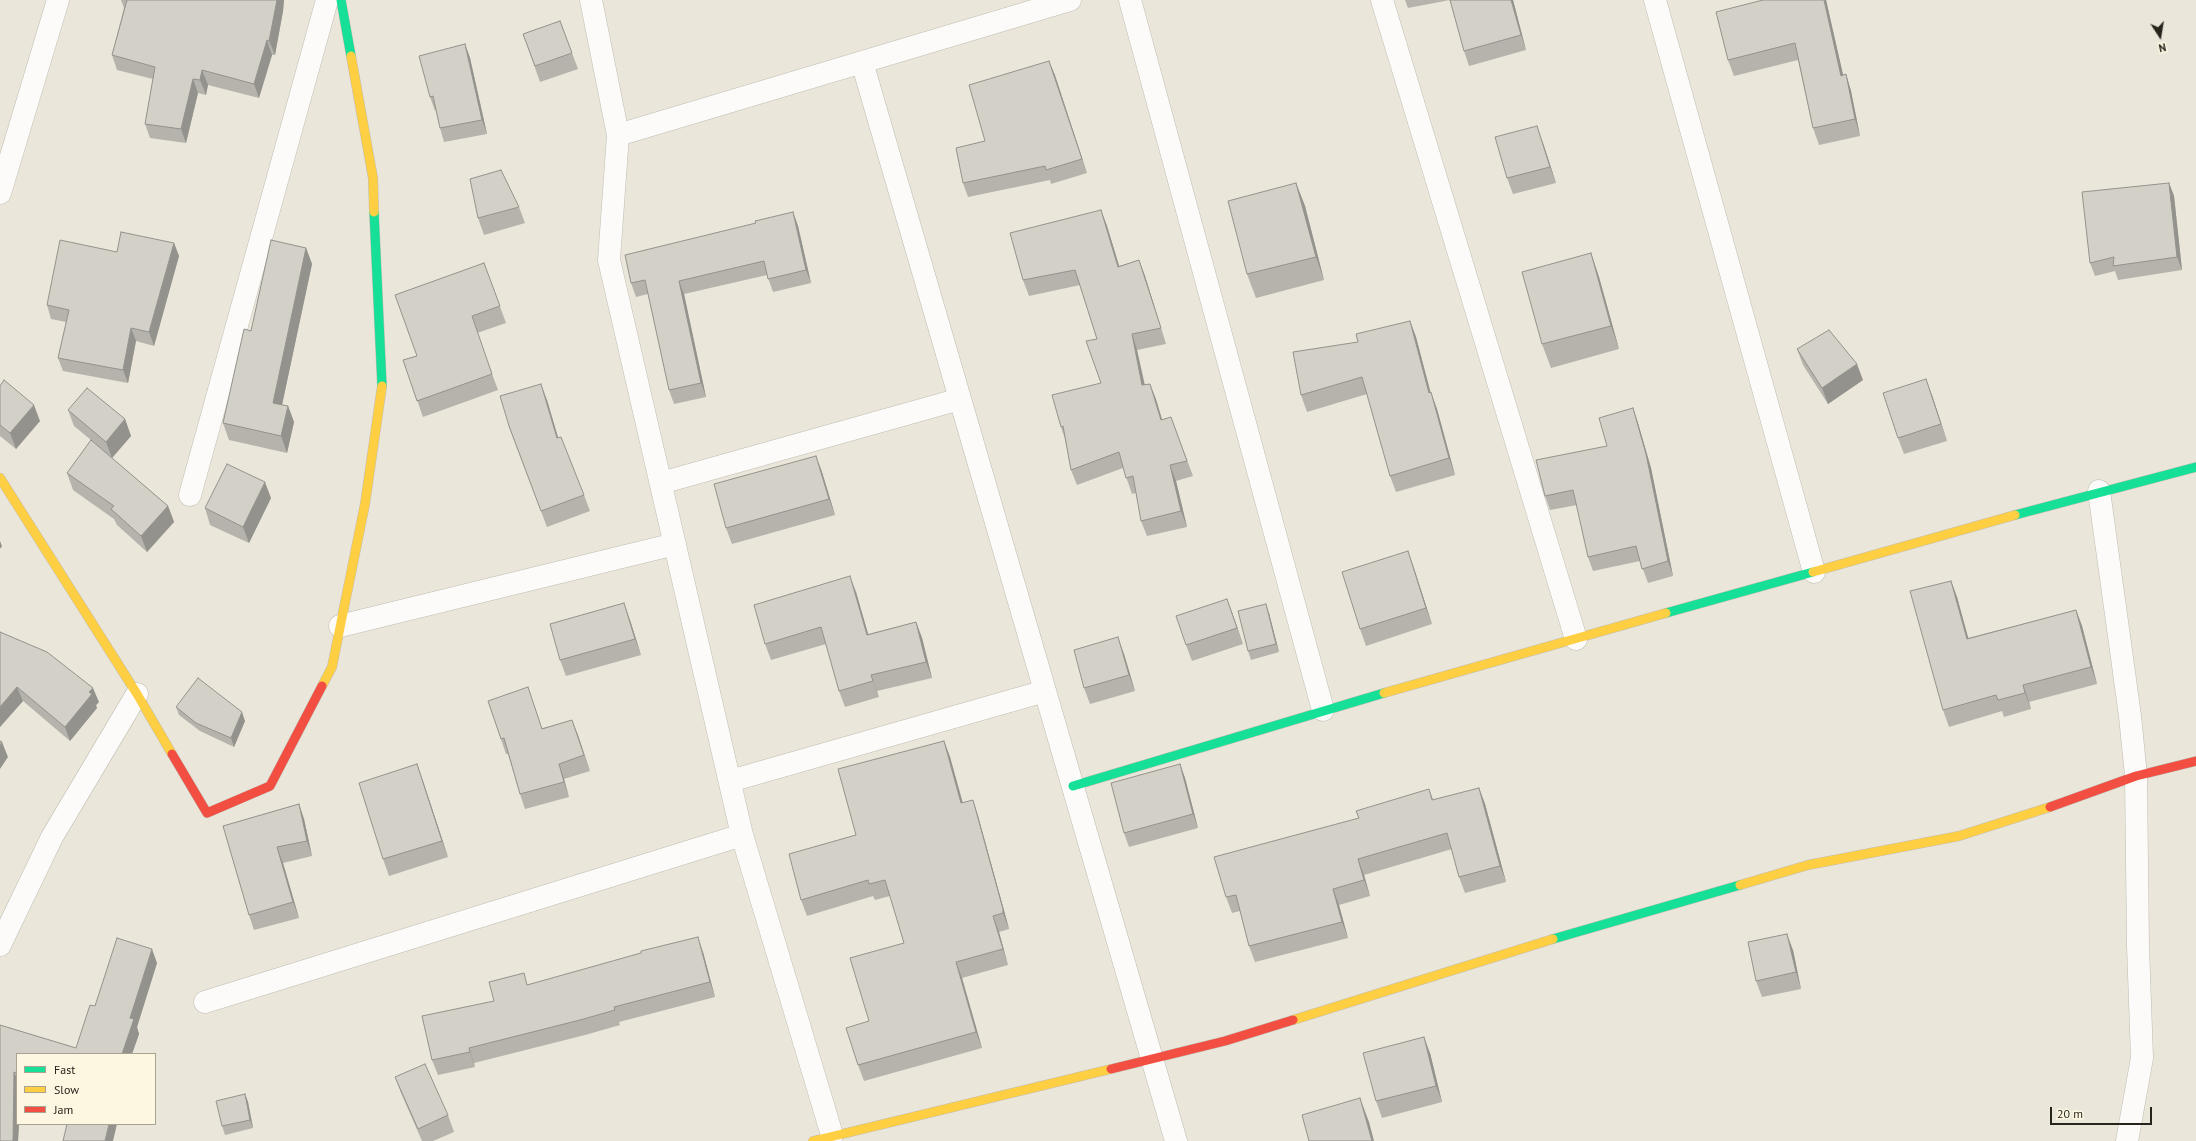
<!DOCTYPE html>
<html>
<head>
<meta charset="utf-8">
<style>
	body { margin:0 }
	#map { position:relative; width:2196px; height:1141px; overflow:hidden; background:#eae6da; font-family:"PT Sans",sans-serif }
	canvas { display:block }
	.legend { position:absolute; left:16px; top:1053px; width:140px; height:72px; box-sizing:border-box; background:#fdf6e1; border:1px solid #a7a292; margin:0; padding:5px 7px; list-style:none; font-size:12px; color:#26241c }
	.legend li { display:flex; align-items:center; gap:8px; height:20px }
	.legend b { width:20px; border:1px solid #a7a292 }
	.north { position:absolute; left:2140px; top:16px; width:40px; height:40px; -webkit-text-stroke:3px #fdf6e1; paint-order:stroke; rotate:168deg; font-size:11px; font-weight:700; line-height:16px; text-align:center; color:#26241c }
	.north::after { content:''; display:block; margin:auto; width:14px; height:18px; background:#26241c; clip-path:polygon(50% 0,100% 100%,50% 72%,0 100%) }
	.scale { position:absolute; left:2050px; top:1107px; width:102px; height:18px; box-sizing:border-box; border:2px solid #26241c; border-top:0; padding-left:5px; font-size:12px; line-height:14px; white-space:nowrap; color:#26241c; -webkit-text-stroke:3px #fdf6e1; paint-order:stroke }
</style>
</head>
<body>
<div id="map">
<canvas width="2196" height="1141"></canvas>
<ul class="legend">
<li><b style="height:5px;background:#16e098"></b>Fast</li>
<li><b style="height:5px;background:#ffcf43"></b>Slow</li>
<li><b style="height:5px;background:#f24e42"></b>Jam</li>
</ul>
<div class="north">N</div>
<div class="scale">20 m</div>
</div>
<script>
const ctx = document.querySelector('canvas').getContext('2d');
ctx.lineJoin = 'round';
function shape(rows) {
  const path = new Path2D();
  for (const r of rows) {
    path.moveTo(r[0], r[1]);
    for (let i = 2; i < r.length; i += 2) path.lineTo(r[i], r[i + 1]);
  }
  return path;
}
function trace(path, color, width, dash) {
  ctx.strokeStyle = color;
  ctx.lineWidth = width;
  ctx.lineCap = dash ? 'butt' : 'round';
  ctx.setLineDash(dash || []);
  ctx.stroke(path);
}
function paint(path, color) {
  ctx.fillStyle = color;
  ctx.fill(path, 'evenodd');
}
const street = shape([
	[591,0,618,135,609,260,742,835,832,1135],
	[1130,0,1323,710],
	[1382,0,1576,639],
	[1655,0,1814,572],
	[862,62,1176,1141],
	[618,135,1070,0],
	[0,193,58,0],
	[661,483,960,399],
	[2099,491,2130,716,2136,776,2138,946,2142,1058,2127,1141],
	[190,495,327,0],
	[340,626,675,544],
	[730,781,1045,691],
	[0,945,52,837,137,694],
	[205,1002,742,835]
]);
const fast = shape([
	[341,0,351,56],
	[374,212,382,386],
	[2015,515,2196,467],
	[1666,613,1813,572],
	[1073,786,1384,693],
	[1553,939,1740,885]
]);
const slow = shape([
	[351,56,373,178,374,212],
	[0,478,137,694,172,754],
	[1813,572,2015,515],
	[322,686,332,667,365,504,382,386],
	[1384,693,1666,613],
	[1740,885,1808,865,1959,836,2050,807],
	[1293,1020,1553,939],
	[813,1141,1111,1069]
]);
const jam = shape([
	[172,754,207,813,270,786,322,686],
	[2050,807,2136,776,2196,761],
	[1111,1069,1225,1041,1293,1020]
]);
const wall = shape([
	[121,0,284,0,283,11,275,55,272,55,259,98,208,85,206,95,198,93,186,143,150,138,145,124,153,79,117,70,112,55,124,8],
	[1405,0,1513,0,1526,50,1469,66,1464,51,1450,0,1408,8],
	[1763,0,1826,0,1843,75,1846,74,1851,91,1860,136,1819,145,1813,128,1798,60,1734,76,1728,60],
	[560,21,578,69,540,82,523,34],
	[465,44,470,58,487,134,444,142,440,128,436,110,435,111,430,97],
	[1049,61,1087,173,1051,184,1050,180,968,197,963,183,985,141],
	[1543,143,1556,183,1513,194,1507,178],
	[1296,183,1305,206,1324,280,1256,298,1247,274],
	[2169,183,2174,196,2182,270,2118,280,2115,271,2095,276,2090,263],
	[519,207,525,223,484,235,478,218],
	[1101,210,1107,226,1119,266,1139,260,1145,276,1166,344,1137,350,1145,385,1150,384,1162,420,1171,417,1193,476,1176,481,1187,527,1147,536,1141,521,1136,493,1132,494,1123,468,1077,485,1071,470,1065,439,1061,427,1101,383,1097,339,1080,285,1029,296,1023,280],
	[793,212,798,226,811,283,773,292,767,275,684,294,706,397,674,404,669,390,648,294,636,297,631,283],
	[174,243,179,256,154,346,136,341,128,383,63,371,58,358,66,322,51,319,47,305,117,252],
	[306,248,312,264,282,405,288,406,294,422,287,453,229,440,223,423,251,331],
	[1591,253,1599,277,1619,349,1551,368,1542,344],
	[484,263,506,323,477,333,498,390,423,417,403,360,417,356],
	[1410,321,1416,337,1430,393,1437,409,1455,475,1396,492,1390,476,1367,394,1307,412,1301,395,1358,342],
	[1797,349,1863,380,1828,404,1803,365],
	[0,386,40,421,16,449,0,436],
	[1932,395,1947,441,1904,454,1898,438],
	[547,400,558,438,584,495,590,511,547,527,509,427],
	[1633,408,1638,423,1651,468,1673,576,1648,583,1640,561,1593,571,1588,557,1577,505,1550,510,1545,496,1607,446],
	[68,410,125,419,131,436,112,458,168,506,174,522,147,552,117,525,114,519,73,490,67,473,91,440,74,426],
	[816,456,822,472,835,515,732,544,726,528],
	[271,498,249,543,210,525,205,508],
	[1408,551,1432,624,1366,646,1360,629],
	[1951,581,1957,597,1968,638,2076,610,2082,626,2097,684,2029,702,2031,709,2004,717,2002,711,1949,727,1943,710],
	[856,592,868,634,916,622,922,638,932,678,877,691,879,697,845,707,839,691,826,644,771,660,765,644],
	[1227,599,1243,644,1192,661,1186,645],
	[1269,613,1279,652,1251,660,1248,651],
	[630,620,641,655,566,676,560,660],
	[0,632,99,702,96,705,97,708,70,741,23,701,0,727],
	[1124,654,1135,691,1090,704,1084,688],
	[488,701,543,728,572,720,590,771,564,779,569,797,525,809,520,794,508,754,506,754],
	[176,707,245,721,234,747,200,731,179,715],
	[944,741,950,757,963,803,973,800,978,816,1008,925,1009,929,999,932,1008,965,962,978,982,1048,864,1081,858,1065,869,1021,904,943,890,896,875,900,873,896,807,916,801,900,856,835],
	[417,764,423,781,448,857,389,876,383,859],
	[1180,764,1185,778,1198,828,1129,847,1124,833],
	[1479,788,1485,804,1506,882,1465,893,1459,877,1452,849,1364,875,1370,896,1339,905,1348,938,1255,962,1249,946,1240,911,1232,913,1226,897,1433,800],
	[299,804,304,819,312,856,283,863,299,918,254,930,249,915,223,826],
	[1793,950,1801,989,1762,997,1756,981],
	[703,952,715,997,619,1022,620,1025,585,1035,474,1063,475,1067,438,1075,432,1060,494,1001,528,985],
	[157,963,137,1027,139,1034,132,1054,17,1054,17,1124,19,1124,18,1141,0,1141,0,1025,76,1048,95,1006],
	[1430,1053,1442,1102,1382,1118,1376,1101],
	[395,1077,448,1115,454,1132,433,1141,422,1141,401,1093],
	[245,1094,248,1102,253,1128,225,1135,222,1126]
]);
const shadedWall = shape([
	[277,0,284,0,283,11,275,55,269,41],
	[1511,0,1513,0,1526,50,1521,35],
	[1824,0,1826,0,1847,92,1841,76],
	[267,40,272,55,259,98,254,84],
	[465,44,470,58,487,134,482,120],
	[1049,61,1055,75,1087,173,1082,159],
	[202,70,208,85,206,95,200,80],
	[1846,74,1851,91,1860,136,1855,119],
	[193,79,198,93,186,143,181,129],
	[1537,126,1543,143,1556,183,1550,167],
	[1296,183,1305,206,1324,280,1316,257],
	[2169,183,2174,196,2182,270,2177,257],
	[1101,210,1107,226,1124,282,1118,267],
	[793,212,798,226,811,283,806,270],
	[174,243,179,256,154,346,149,332],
	[306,248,312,264,279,419,273,403],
	[1591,253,1599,277,1619,349,1611,326],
	[1139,260,1145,276,1166,344,1161,328],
	[679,281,684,294,706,397,701,383],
	[1410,321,1416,337,1435,409,1429,393],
	[131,328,136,341,128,383,123,370],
	[1132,334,1137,350,1148,401,1142,385],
	[1857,364,1863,380,1828,404,1822,388],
	[1926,379,1932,395,1947,441,1941,424],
	[541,384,547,400,563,454,557,438],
	[1150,384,1156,399,1167,436,1161,420],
	[1431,392,1437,409,1455,475,1449,458],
	[34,405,40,421,16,449,10,433],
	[288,406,294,422,287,453,281,436],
	[1633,408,1638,423,1651,468,1673,576,1668,561],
	[125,419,131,436,112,458,106,442],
	[816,456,822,472,835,515,829,499],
	[1170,465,1176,481,1187,527,1181,511],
	[265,482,271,498,249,543,243,527],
	[168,506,174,522,147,552,141,536],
	[0,541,2,546,0,549],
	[1408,551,1414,568,1432,624,1426,608],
	[850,576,856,592,873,651,867,635],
	[1951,581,1957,597,1973,655,1967,639],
	[1227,599,1233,615,1243,644,1237,628],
	[624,603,630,620,641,655,635,639],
	[1266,604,1269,613,1279,652,1276,644],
	[2076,610,2082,626,2097,684,2091,667],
	[916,622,922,638,932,678,926,662],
	[1118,637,1124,654,1135,691,1129,675],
	[871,675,877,691,879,697,873,681],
	[2023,685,2029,702,2031,709,2025,693],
	[17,687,23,701,0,727,0,707],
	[93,688,99,702,96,705,97,708,70,741,65,727,89,692],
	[242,712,245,721,234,747,231,738],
	[572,720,578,735,590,771,584,755],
	[944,741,950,757,967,819,961,803],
	[2,742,8,757,0,769,0,746],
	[417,764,423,781,448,857,442,841],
	[559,764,564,779,569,797,564,782],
	[1180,764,1185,778,1198,828,1193,814],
	[1479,788,1485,804,1506,882,1500,866],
	[1429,789,1435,805,1432,800],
	[973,800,978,816,1008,925,1009,929,1003,913],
	[299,804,304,819,312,856,307,841],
	[277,847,283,863,299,918,293,902],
	[1358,859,1364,875,1370,896,1364,880],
	[1333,889,1339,905,1348,938,1342,922],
	[993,916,999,932,1008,965,1003,949],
	[1787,934,1793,950,1801,989,1796,972],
	[698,937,703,952,715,997,710,982],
	[152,949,157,963,137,1027,139,1034,132,1054,122,1054,130,1018],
	[956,962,962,978,982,1048,976,1032],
	[1424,1037,1430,1053,1442,1102,1436,1086],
	[469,1048,474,1063,475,1067,470,1052],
	[14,1072,17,1079,17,1124,19,1124,18,1141,13,1141],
	[245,1094,248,1102,253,1128,250,1120],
	[1360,1098,1369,1122,1374,1141,1372,1141],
	[109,1124,117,1124,113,1141,105,1141]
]);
const building = shape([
	[127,0,277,0,269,41,267,40,254,84,202,70,200,80,193,79,181,129,145,124,155,67,112,55,127,0],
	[1450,0,1511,0,1521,35,1464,51,1450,0],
	[1763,0,1824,0,1841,76,1846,74,1855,119,1813,128,1795,43,1728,60,1716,12,1763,0],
	[560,21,572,53,535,66,523,34,560,21],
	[465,44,482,120,440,128,433,96,430,97,419,56,465,44],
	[1049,61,1082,159,1046,170,1045,166,963,183,956,148,985,141,969,85,1049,61],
	[1537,126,1550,167,1507,178,1495,137,1537,126],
	[501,170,519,207,478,218,470,179,501,170],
	[1296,183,1316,257,1247,274,1228,201,1296,183],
	[2169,183,2177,257,2113,266,2114,257,2090,263,2082,192,2169,183],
	[1101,210,1118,267,1139,260,1161,328,1132,334,1142,385,1150,384,1161,420,1171,417,1187,461,1170,465,1181,511,1141,521,1133,476,1126,478,1119,452,1071,470,1063,426,1061,427,1052,395,1101,383,1086,341,1097,339,1075,270,1023,280,1010,233,1101,210],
	[793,212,806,270,768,279,764,261,679,281,701,383,669,390,645,280,631,283,625,255,756,223,755,221,793,212],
	[121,232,174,243,149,332,131,328,123,370,58,358,69,310,47,305,60,240,117,252,121,232],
	[271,240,306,248,273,403,288,406,281,436,223,423,244,329,251,331,271,240],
	[1591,253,1611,326,1542,344,1522,272,1591,253],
	[484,263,500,306,472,316,492,374,417,401,403,360,417,356,395,295,484,263],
	[1410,321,1429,393,1431,392,1449,458,1390,476,1362,377,1301,395,1293,352,1358,342,1356,334,1410,321],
	[1829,330,1857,364,1822,388,1797,349,1829,330],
	[1926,379,1941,424,1898,438,1883,393,1926,379],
	[4,380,34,405,10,433,0,425,0,386,4,380],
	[541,384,557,438,561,437,584,495,541,511,509,426,500,396,541,384],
	[87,388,125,419,106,442,68,410,87,388],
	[1633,408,1646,454,1668,561,1642,569,1636,546,1588,557,1573,490,1545,496,1536,460,1607,446,1599,418,1633,408],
	[91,440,168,506,141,536,111,509,114,506,67,473,91,440],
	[816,456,829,499,726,528,714,484,816,456],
	[227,464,265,482,243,527,205,508,227,464],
	[1408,551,1426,608,1360,629,1342,572,1408,551],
	[850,576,867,635,916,622,926,662,871,675,873,681,839,691,821,627,765,644,754,605,850,576],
	[1951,581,1967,639,2076,610,2091,667,2023,685,2025,693,1998,700,1996,695,1943,710,1910,591,1951,581],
	[1227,599,1237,628,1186,645,1176,616,1227,599],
	[624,603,635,639,560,660,550,624,624,603],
	[1266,604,1276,644,1248,651,1238,611,1266,604],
	[0,632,47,652,93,688,89,692,92,694,65,727,17,687,0,707,0,632],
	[1118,637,1129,675,1084,688,1074,650,1118,637],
	[198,678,242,712,231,738,196,723,176,707,198,678],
	[528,687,542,729,572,720,584,755,559,764,564,782,520,794,504,738,501,739,488,701,528,687],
	[0,741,2,742,0,746,0,741],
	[944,741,961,803,973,800,1003,909,1003,913,993,916,1003,949,956,962,976,1032,858,1065,846,1028,869,1021,850,958,904,943,885,880,869,884,868,880,801,900,789,854,856,835,838,769,944,741],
	[417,764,442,841,383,859,359,783,417,764],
	[1180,764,1193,814,1124,833,1111,783,1180,764],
	[1479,788,1500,866,1459,877,1447,833,1358,859,1364,880,1333,889,1342,922,1249,946,1236,895,1226,897,1214,857,1359,818,1356,811,1429,789,1432,800,1479,788],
	[299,804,307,841,277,847,293,902,249,915,223,826,299,804],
	[1787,934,1796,972,1756,981,1748,942,1787,934],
	[698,937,710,982,614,1007,615,1010,580,1020,469,1048,470,1052,432,1060,422,1016,494,1001,489,982,524,973,527,985,641,953,641,951,698,937],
	[117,938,152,949,130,1018,134,1019,122,1054,17,1054,17,1073,14,1072,13,1141,0,1141,0,1025,76,1048,90,1005,95,1006,117,938],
	[1424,1037,1436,1086,1376,1101,1363,1053,1424,1037],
	[425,1064,448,1115,418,1129,395,1077,425,1064],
	[245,1094,250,1120,222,1126,216,1101,245,1094],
	[1360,1098,1372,1141,1309,1141,1302,1115,1360,1098],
	[67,1124,109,1124,105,1141,63,1141,67,1124]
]);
trace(street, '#bfbcb2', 23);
trace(fast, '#bfbcb2', 10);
trace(slow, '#bfbcb2', 10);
trace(jam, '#bfbcb2', 10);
trace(street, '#fcfbf9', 22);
trace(fast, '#16e098', 9);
trace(slow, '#ffcf43', 9);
trace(jam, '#f24e42', 9);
paint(wall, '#b5b3ac');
paint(shadedWall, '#94928c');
paint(building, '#d3d0c8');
trace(building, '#94928c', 1);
</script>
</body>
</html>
